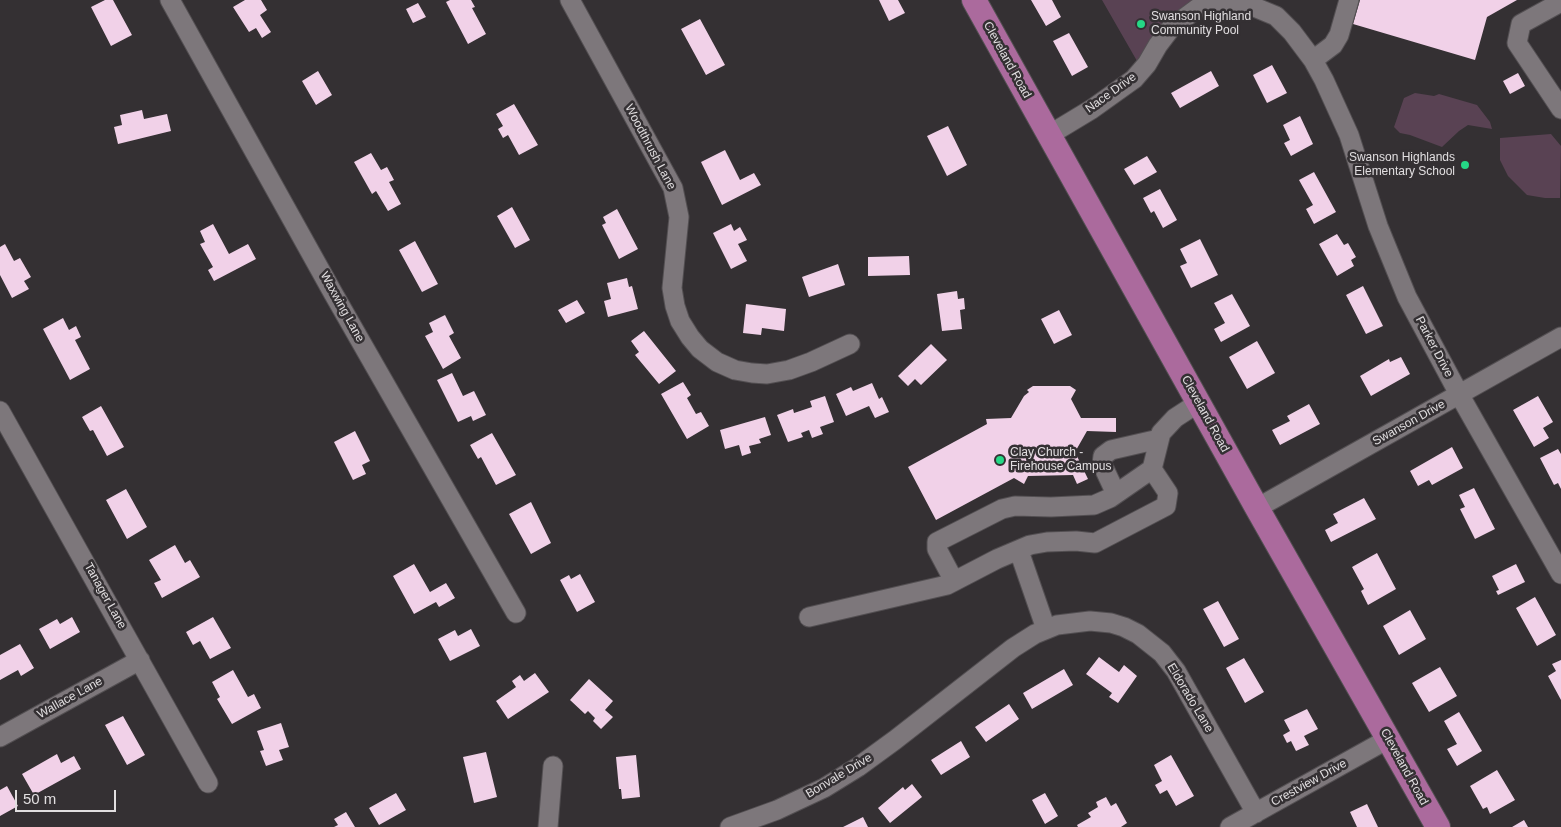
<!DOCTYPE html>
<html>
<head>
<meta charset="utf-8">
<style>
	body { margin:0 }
	#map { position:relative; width:1561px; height:827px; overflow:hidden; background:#343033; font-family:Helvetica,sans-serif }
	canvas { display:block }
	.scale { position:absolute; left:15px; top:790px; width:101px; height:22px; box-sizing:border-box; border:2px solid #e1dee0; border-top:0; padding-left:6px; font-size:15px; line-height:18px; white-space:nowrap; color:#e1dee0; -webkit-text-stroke:4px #343033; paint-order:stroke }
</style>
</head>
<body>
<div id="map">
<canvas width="1561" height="827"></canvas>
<div class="scale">50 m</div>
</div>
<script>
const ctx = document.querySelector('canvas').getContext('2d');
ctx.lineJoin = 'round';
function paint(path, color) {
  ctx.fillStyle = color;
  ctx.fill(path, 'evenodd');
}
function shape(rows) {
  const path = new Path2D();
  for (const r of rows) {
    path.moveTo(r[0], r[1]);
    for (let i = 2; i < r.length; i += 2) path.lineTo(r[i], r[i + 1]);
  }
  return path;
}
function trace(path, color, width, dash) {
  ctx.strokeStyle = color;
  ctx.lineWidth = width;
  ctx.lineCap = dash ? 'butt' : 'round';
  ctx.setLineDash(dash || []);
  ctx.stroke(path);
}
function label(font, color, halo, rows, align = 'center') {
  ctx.font = font + ' Helvetica,sans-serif';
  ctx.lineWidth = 5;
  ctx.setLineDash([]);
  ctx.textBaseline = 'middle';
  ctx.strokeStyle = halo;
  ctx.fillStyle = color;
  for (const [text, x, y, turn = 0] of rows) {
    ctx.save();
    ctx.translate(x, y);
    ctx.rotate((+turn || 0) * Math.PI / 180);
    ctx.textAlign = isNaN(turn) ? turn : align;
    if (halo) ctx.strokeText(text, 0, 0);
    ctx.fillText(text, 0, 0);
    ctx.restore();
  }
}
const green = shape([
	[1102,0,1193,0,1175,14,1137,61],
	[1415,93,1434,96,1439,94,1477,105,1490,122,1492,129,1468,125,1459,131,1442,147,1410,135,1400,133,1394,127,1404,98],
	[1551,134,1561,146,1560,198,1545,198,1527,195,1508,176,1500,160,1500,138]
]);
const building = shape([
	[105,0,113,0,132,35,111,46,91,7],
	[245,0,261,0,267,10,260,15,271,32,262,38,256,28,249,32,233,7],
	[450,0,471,0,475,7,472,8,486,34,468,44,446,2],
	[879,0,898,0,905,13,889,21],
	[1031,0,1052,0,1061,17,1046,26],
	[1360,0,1517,0,1487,17,1475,60,1353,24],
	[418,3,426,17,413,23,406,9],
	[700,19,725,65,706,75,681,29],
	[1069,33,1088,67,1072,76,1053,41],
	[1272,65,1287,93,1267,103,1253,75],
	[318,71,332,95,316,105,302,81],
	[1211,71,1219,86,1180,108,1171,93],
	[1518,73,1525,86,1510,94,1503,81],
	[514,104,538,145,519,155,508,135,503,138,498,129,503,126,496,114],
	[142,110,144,119,167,114,171,131,118,144,114,127,122,125,120,115],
	[1300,116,1313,144,1291,156,1284,143,1290,140,1283,125],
	[948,126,967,165,947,176,927,136],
	[725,150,740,180,754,173,761,185,722,205,701,162],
	[371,153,381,170,387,167,394,180,389,182,401,204,388,211,376,191,372,194,354,162],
	[1147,156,1157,172,1134,185,1124,169],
	[1314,172,1336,212,1314,224,1306,209,1313,205,1299,180],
	[1160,189,1177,220,1163,228,1154,211,1151,213,1143,198],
	[512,207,530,240,515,248,497,216],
	[617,209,638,249,619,259,602,225,606,223,603,217],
	[213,224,229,254,248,244,256,259,214,281,208,270,213,267,200,244,205,242,200,231],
	[731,224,734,231,740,227,747,240,738,244,747,261,731,269,713,233],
	[1337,234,1344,245,1348,243,1356,257,1351,260,1354,266,1337,276,1319,244],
	[1200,239,1218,275,1191,288,1180,266,1187,263,1180,249],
	[415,241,438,284,422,292,399,250],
	[5,244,14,261,20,258,31,277,24,281,29,289,12,298,0,275,0,247],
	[909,256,910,275,868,276,868,257],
	[838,264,845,285,809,297,802,277],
	[627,278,629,287,632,286,638,309,608,317,604,301,611,299,607,283],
	[1363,286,1383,326,1366,334,1346,295],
	[957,291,958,299,964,298,965,309,960,310,962,329,942,331,937,294],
	[1232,294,1250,326,1221,342,1214,329,1225,323,1214,303],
	[577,300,585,313,566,323,558,310],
	[746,304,786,309,784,331,762,328,761,335,743,333],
	[1059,310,1072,335,1054,344,1041,319],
	[445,315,454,333,449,336,461,358,443,369,425,336,433,332,429,323],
	[63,318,69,330,76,326,81,337,75,340,90,369,70,380,43,329],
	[644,331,676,371,659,384,635,355,639,352,631,341],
	[1257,341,1275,373,1247,389,1229,357],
	[931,344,947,360,921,385,915,379,908,386,898,376],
	[1401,357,1410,374,1371,396,1360,376,1389,359,1390,362],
	[452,373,463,396,474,391,486,415,473,421,471,416,458,422,437,380],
	[683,382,691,395,687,398,696,414,701,412,709,426,687,439,661,394],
	[872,383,879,399,882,397,889,412,875,418,869,406,846,416,836,394,851,387,853,391],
	[1033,386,1070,386,1076,390,1071,399,1081,418,1116,418,1116,432,1087,431,1075,452,1088,479,1077,484,1073,475,1028,476,1024,484,1014,478,936,520,908,467,987,424,986,419,1011,418,1024,396,1029,392,1027,390],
	[825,396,834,422,820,427,823,434,812,438,809,430,801,433,803,437,788,442,777,415,793,409,794,413,812,407,810,401],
	[1538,396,1553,422,1543,428,1549,438,1534,447,1513,410],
	[1309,404,1320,424,1280,445,1272,430,1290,421,1287,416],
	[101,406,124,447,107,456,93,430,90,431,82,417],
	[765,417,771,435,759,439,761,443,749,446,751,453,742,456,739,445,725,449,720,430],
	[355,431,370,461,362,465,366,474,353,480,334,442],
	[492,433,516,475,496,485,481,457,478,459,470,445],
	[1452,447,1463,468,1432,485,1429,480,1418,486,1410,471],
	[1558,449,1561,454,1561,489,1558,483,1554,485,1540,458],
	[1474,488,1495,529,1475,539,1460,509,1465,507,1459,495],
	[126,489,147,527,127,539,106,500],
	[1364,498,1376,519,1331,542,1325,530,1338,523,1333,514],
	[531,502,551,543,531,554,509,514],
	[175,545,185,563,190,560,200,577,162,598,154,583,161,580,149,560],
	[1377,553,1396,589,1368,605,1361,591,1364,589,1352,567],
	[414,564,430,592,446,583,455,598,439,607,436,602,414,614,393,576],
	[1516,564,1525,582,1498,595,1496,591,1499,590,1492,576],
	[580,574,595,602,577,612,560,580,569,575,571,579],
	[1535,597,1556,635,1537,646,1516,608],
	[1218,601,1239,639,1224,647,1203,609],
	[1410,610,1426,639,1399,655,1383,626],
	[72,617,80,632,50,649,39,629,57,619,60,624],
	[213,617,231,648,210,659,200,641,193,645,186,632],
	[471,629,480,646,450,661,438,639,455,630,458,636],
	[20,644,34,668,21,676,18,670,0,680,0,655],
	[1099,657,1119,672,1124,665,1137,676,1118,703,1109,697,1112,693,1086,674],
	[1244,658,1264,692,1245,703,1226,668],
	[1561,660,1561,700,1548,676,1556,671,1552,664],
	[1440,667,1457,696,1429,712,1412,683],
	[1064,669,1073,685,1032,709,1023,693],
	[233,670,248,697,254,694,261,708,232,724,217,699,220,697,212,682],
	[535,673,549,692,508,719,496,701,516,687,512,681,520,675,524,681],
	[589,679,613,701,605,710,613,717,601,729,593,721,595,718,588,711,585,714,570,700],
	[1009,704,1019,719,986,742,975,727],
	[1307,709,1318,729,1304,736,1309,745,1296,751,1291,741,1287,743,1283,735,1290,731,1284,720],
	[1459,712,1482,751,1457,766,1447,749,1457,744,1444,721],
	[123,716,145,755,127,765,105,725],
	[281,723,289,747,279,750,283,760,266,766,260,751,264,750,257,731],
	[961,741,970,757,941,775,931,760],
	[486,752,497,797,474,803,463,757],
	[57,754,61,763,74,756,81,769,34,795,22,774],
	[636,755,640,797,622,799,621,789,619,789,616,757],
	[1171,755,1194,796,1176,806,1167,790,1160,794,1155,785,1162,781,1154,765],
	[1497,770,1515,800,1490,814,1487,807,1483,809,1470,786],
	[912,784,922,797,890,823,878,808,903,787,905,790],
	[7,786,18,806,0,816,0,790],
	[396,793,406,810,379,825,369,808],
	[1045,793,1058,816,1045,824,1032,800],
	[1106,797,1111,806,1116,803,1127,823,1121,827,1078,827,1077,825,1091,817,1088,813,1098,807,1096,802],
	[1367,804,1378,827,1357,827,1350,812],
	[346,812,355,827,334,827,338,825,334,819],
	[863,817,868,827,843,827],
	[1524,820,1528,827,1512,827]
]);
const minor = shape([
	[170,0,333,293,516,613],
	[570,0,673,188,679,217,672,288,675,306,680,321,690,337,700,349,717,362,735,370,752,373,767,374,789,370,811,362,850,344],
	[1561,2,1521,24,1517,43,1561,109],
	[1313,60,1333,45,1339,35,1349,0],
	[1049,135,1092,109,1134,79,1147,64,1158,45,1171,28,1198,8,1213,3,1227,2,1247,4,1276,16,1292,32,1313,60,1324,80,1349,135,1378,226,1407,297,1459,394,1561,574],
	[0,411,208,783],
	[1116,494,1102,464,1103,456,1111,450,1159,439],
	[1257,508,1561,337],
	[1019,551,1046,629],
	[954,581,937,549,937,542,1002,509,1015,506,1051,507,1094,505,1110,498,1152,469,1161,433,1175,418,1198,403],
	[809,617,947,585,997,559,1030,545,1047,542,1076,541,1095,543,1166,506,1168,493,1152,469],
	[0,737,140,660],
	[548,827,553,766],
	[730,827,777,810,824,788,858,767,895,740,1013,648,1035,634,1057,625,1090,621,1111,623,1124,627,1138,634,1162,653,1176,671,1256,813],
	[1230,827,1388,739]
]);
const major = shape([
	[974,0,1257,508,1438,827]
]);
const markers = [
	[1141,24,5,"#25d886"],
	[1465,165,5,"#25d886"],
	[1000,460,5,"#25d886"]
];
const poiNames = [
	["Swanson Highland",1151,17],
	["Community Pool",1151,31],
	["Swanson Highlands",1455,158,"right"],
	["Elementary School",1455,172,"right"],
	["Clay Church -",1010,453],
	["Firehouse Campus",1010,467]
];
const streetNames = [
	["Cleveland Road",1007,60,61],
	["Nace Drive",1111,93,-36],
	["Woodthrush Lane",650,147,62],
	["Waxwing Lane",342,307,61],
	["Parker Drive",1434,347,62],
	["Cleveland Road",1205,414,61],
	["Swanson Drive",1409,423,-29],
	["Tanager Lane",105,596,61],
	["Wallace Lane",70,698,-29],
	["Eldorado Lane",1190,698,59],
	["Cleveland Road",1404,767,61],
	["Bonvale Drive",839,776,-31],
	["Crestview Drive",1309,783,-29]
];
paint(green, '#594253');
paint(building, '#f1d1e8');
trace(minor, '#534f52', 21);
trace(major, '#534f52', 26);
trace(minor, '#7d777b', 19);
trace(major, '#ab6a9d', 24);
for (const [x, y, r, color] of markers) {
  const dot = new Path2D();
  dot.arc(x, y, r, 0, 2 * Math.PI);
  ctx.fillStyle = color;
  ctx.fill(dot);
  trace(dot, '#343033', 2);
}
label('12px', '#e1dee0', '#343033', poiNames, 'left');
label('12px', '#e1dee0', '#343033', streetNames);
</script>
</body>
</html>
